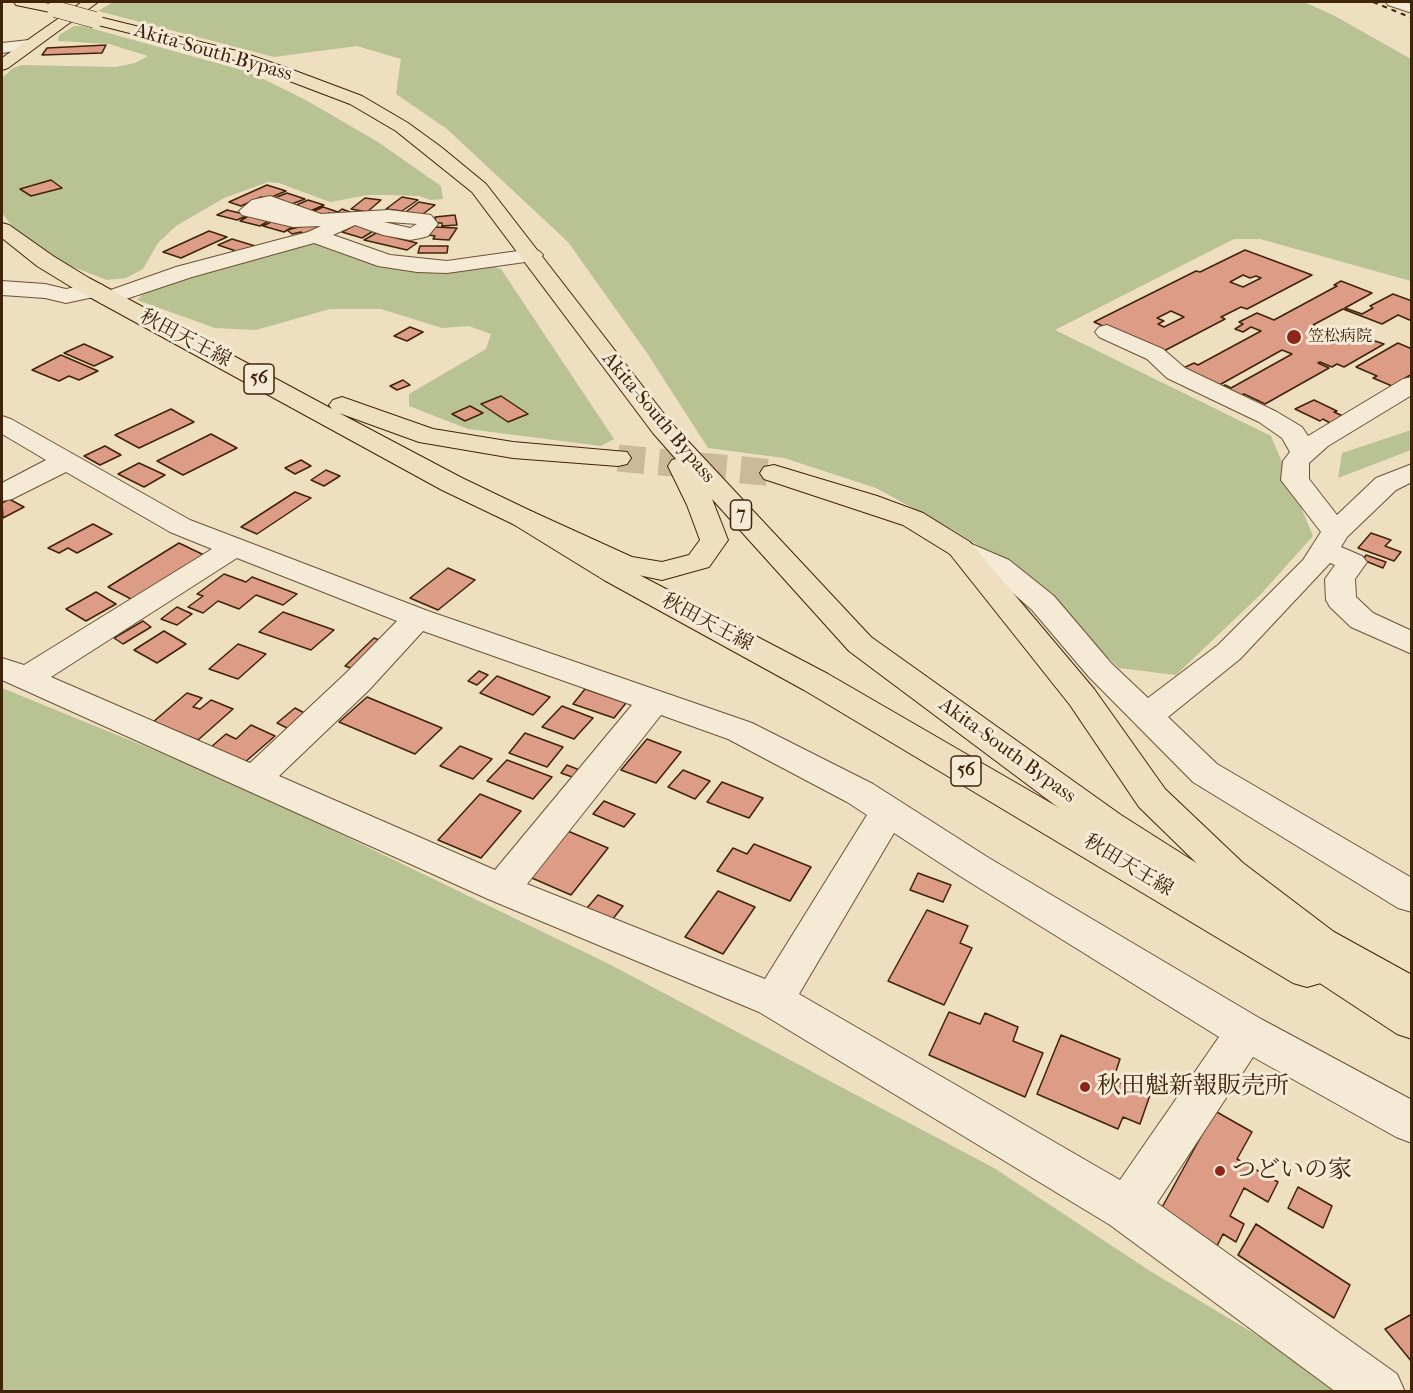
<!DOCTYPE html>
<html>
<head>
<meta charset="utf-8">
<style>
	body { margin:0 }
	#map { position:relative; width:1413px; height:1393px; overflow:hidden; background:#eedfc0; font-family:"IM FELL French Canon",serif }
	canvas { display:block }
	.frame { position:absolute; inset:0; border:3px solid #402308; pointer-events:none }
</style>
</head>
<body>
<div id="map">
<canvas width="1413" height="1393"></canvas>
<div class="frame"></div>
</div>
<script>
const ctx = document.querySelector('canvas').getContext('2d');
ctx.lineJoin = 'round';
function paint(path, color) {
  ctx.fillStyle = color;
  ctx.fill(path, 'evenodd');
}
function shape(rows) {
  const path = new Path2D();
  for (const r of rows) {
    path.moveTo(r[0], r[1]);
    for (let i = 2; i < r.length; i += 2) path.lineTo(r[i], r[i + 1]);
  }
  return path;
}
function trace(path, color, width, dash) {
  ctx.strokeStyle = color;
  ctx.lineWidth = width;
  ctx.lineCap = dash ? 'butt' : 'round';
  ctx.setLineDash(dash || []);
  ctx.stroke(path);
}
function label(font, color, halo, rows, align = 'center') {
  ctx.font = font + ' "IM FELL French Canon","Noto Serif JP",serif';
  ctx.lineWidth = 6;
  ctx.setLineDash([]);
  ctx.textBaseline = 'middle';
  ctx.strokeStyle = halo;
  ctx.fillStyle = color;
  for (const [text, x, y, turn = 0] of rows) {
    ctx.save();
    ctx.translate(x, y);
    ctx.rotate((+turn || 0) * Math.PI / 180);
    ctx.textAlign = isNaN(turn) ? turn : align;
    if (halo) ctx.strokeText(text, 0, 0);
    ctx.fillText(text, 0, 0);
    ctx.restore();
  }
}
const green = shape([
	[113,2,1304,2,1335,16,1411,59,1411,281,1260,239,1234,239,1055,330,1271,436,1313,536,1261,594,1176,675,1119,668,1005,562,955,531,876,488,784,458,708,448,647,353,568,242,447,129,396,94,401,59,357,46,274,57,98,11],
	[74,26,83,26,249,72,304,99,378,142,441,186,443,199,431,200,419,196,391,195,368,195,330,202,279,183,268,182,224,198,176,226,158,243,143,269,126,278,107,280,55,260,12,226,2,213,2,78,13,68,21,65,116,67,135,63,148,56,109,44,58,41,59,35],
	[320,242,416,272,450,272,494,267,501,269,614,439,601,446,468,429,409,406,409,394,486,349,491,334,469,326,442,328,381,309,330,309,256,330,215,328,137,300,148,289,301,243],
	[1411,430,1411,450,1338,478,1342,453],
	[2,688,237,784,609,964,994,1168,1150,1271,1350,1391,2,1391]
]);
const building = shape([
	[106,45,102,53,42,55,47,48,106,45],
	[51,180,62,188,31,196,20,189,51,180],
	[267,185,286,191,267,199,261,197,241,206,229,202,267,185],
	[287,193,305,199,289,205,272,199,287,193],
	[402,197,418,200,402,211,386,209,402,197],
	[365,198,381,200,367,212,351,209,365,198],
	[308,200,324,205,310,211,294,206,308,200],
	[419,202,435,205,419,217,403,214,419,202],
	[323,207,338,212,342,209,350,212,339,217,329,213,323,216,312,212,323,207],
	[227,210,248,215,237,220,217,215,227,210],
	[250,215,270,220,260,226,240,221,250,215],
	[455,215,457,225,442,226,442,223,436,223,435,217,455,215],
	[273,221,294,226,284,232,263,226,273,221],
	[315,223,323,231,304,235,301,232,292,234,287,230,315,223],
	[355,225,375,230,362,238,342,232,355,225],
	[434,227,457,228,449,240,433,239,435,236,428,235,434,227],
	[209,231,227,237,181,258,163,252,209,231],
	[376,233,417,243,407,250,364,240,376,233],
	[232,239,255,246,242,253,218,245,232,239],
	[420,246,448,246,447,253,418,253,420,246],
	[1245,250,1312,275,1247,309,1241,307,1221,317,1225,319,1162,352,1094,322,1196,271,1200,272,1245,250],
	[1243,275,1250,278,1256,276,1261,278,1243,287,1230,282,1243,275],
	[1171,311,1184,317,1164,327,1158,324,1164,321,1157,318,1171,311],
	[1341,281,1372,293,1345,308,1362,314,1373,308,1370,306,1393,294,1412,301,1412,321,1398,315,1382,324,1343,309,1313,325,1351,343,1356,339,1368,342,1372,340,1384,344,1344,367,1337,364,1332,367,1320,362,1318,363,1329,368,1265,404,1244,394,1239,397,1219,388,1225,385,1231,388,1292,354,1282,350,1214,388,1177,371,1194,363,1198,365,1261,331,1251,327,1243,332,1235,329,1243,324,1239,322,1257,313,1274,320,1337,286,1334,285,1341,281],
	[410,327,423,332,407,341,394,336,410,327],
	[1398,343,1412,349,1412,374,1392,386,1373,378,1377,376,1356,367,1398,343],
	[84,344,113,357,94,366,64,353,84,344],
	[61,355,98,371,79,380,69,376,59,381,32,370,61,355],
	[403,380,410,385,397,390,390,386,403,380],
	[501,396,528,414,508,422,481,404,501,396],
	[1314,400,1337,411,1334,412,1343,416,1330,423,1323,419,1320,421,1295,409,1314,400],
	[470,406,483,413,465,421,452,414,470,406],
	[171,409,194,422,139,448,115,435,171,409],
	[211,434,237,448,183,475,157,461,211,434],
	[105,446,121,455,100,465,84,456,105,446],
	[301,460,311,466,295,474,285,468,301,460],
	[139,463,165,475,144,487,118,474,139,463],
	[326,470,340,476,324,486,311,480,326,470],
	[295,492,311,498,257,534,241,527,295,492],
	[9,499,24,507,3,518,2,503,9,499],
	[93,524,112,534,77,553,68,548,59,553,48,548,93,524],
	[1371,533,1391,540,1385,546,1401,552,1394,561,1358,548,1371,533],
	[179,543,206,556,135,601,108,587,179,543],
	[1366,555,1386,562,1383,568,1363,560,1366,555],
	[448,568,475,580,438,610,410,598,448,568],
	[224,574,246,582,252,577,297,594,283,605,256,595,239,609,218,601,203,613,188,607,203,596,197,594,224,574],
	[96,592,116,604,86,621,66,609,96,592],
	[177,607,192,614,177,625,161,619,177,607],
	[283,612,334,630,311,650,259,632,283,612],
	[143,621,151,627,123,644,114,638,143,621],
	[164,631,186,644,157,663,134,650,164,631],
	[374,638,387,643,359,671,345,666,374,638],
	[238,644,266,654,238,679,209,669,238,644],
	[479,671,488,675,477,685,468,681,479,671],
	[497,676,550,697,533,715,480,693,497,676],
	[585,689,626,703,614,718,573,704,585,689],
	[187,693,202,698,193,707,200,709,211,700,233,709,198,740,153,722,187,693],
	[367,697,442,728,415,754,339,722,367,697],
	[562,706,593,718,574,739,542,727,562,706],
	[295,708,310,716,291,730,277,723,295,708],
	[251,725,275,736,244,763,210,748,226,734,236,739,251,725],
	[525,733,563,747,547,767,509,753,525,733],
	[647,739,681,752,656,783,621,770,647,739],
	[460,746,492,759,473,779,440,766,460,746],
	[507,760,552,777,533,799,487,781,507,760],
	[567,765,582,771,575,778,561,773,567,765],
	[683,770,710,781,695,799,668,787,683,770],
	[722,782,763,798,749,818,707,802,722,782],
	[480,794,521,811,481,858,438,840,480,794],
	[604,801,635,814,624,827,593,814,604,801],
	[563,829,608,848,571,895,525,875,563,829],
	[754,844,811,867,790,901,717,871,733,848,747,854,754,844],
	[918,873,951,885,943,902,910,890,918,873],
	[718,891,755,907,723,954,685,937,718,891],
	[598,895,623,906,612,920,587,908,598,895],
	[927,910,968,926,960,943,972,948,944,1005,888,981,927,910],
	[949,1012,980,1024,985,1013,1018,1027,1013,1041,1043,1053,1025,1097,929,1055,949,1012],
	[1061,1035,1120,1059,1113,1080,1150,1095,1140,1124,1123,1117,1118,1129,1037,1094,1061,1035],
	[1215,1111,1252,1132,1237,1159,1278,1182,1268,1202,1244,1188,1230,1216,1244,1224,1236,1242,1223,1234,1217,1246,1160,1211,1215,1111],
	[1298,1187,1332,1206,1323,1228,1288,1208,1298,1187],
	[1256,1224,1350,1285,1334,1318,1238,1255,1256,1224],
	[1412,1314,1412,1362,1385,1329,1412,1314]
]);
const majorTunnel = shape([
	[618,458,774,473]
]);
const minor = shape([
	[1386,2,1405,2,1412,4,1412,13,1388,5,1386,2],
	[29,40,37,45,35,48,2,53,2,43,29,40],
	[270,196,321,214,389,210,431,215,438,224,428,236,421,238,410,240,383,235,355,225,333,235,390,255,447,261,532,249,539,251,543,255,539,259,532,261,447,273,417,272,378,266,314,243,192,277,108,305,100,303,97,298,98,296,66,303,45,298,2,295,2,281,45,284,66,289,95,283,103,285,105,292,176,267,308,232,321,226,293,227,242,215,239,211,252,200,270,196],
	[384,222,389,222,417,224,410,228,384,222],
	[1107,325,1163,349,1185,368,1277,412,1302,427,1308,436,1403,379,1412,377,1412,395,1328,446,1309,463,1309,479,1337,515,1376,478,1412,464,1412,482,1396,490,1347,537,1341,547,1362,556,1367,562,1355,579,1356,597,1373,613,1412,631,1412,654,1351,627,1330,607,1326,600,1325,579,1335,565,1330,563,1240,659,1168,717,1217,764,1412,878,1412,912,1398,908,1193,782,1089,677,1032,610,989,572,950,554,945,548,950,542,960,539,1009,560,1054,596,1111,663,1148,698,1218,645,1303,560,1321,532,1281,480,1283,461,1290,452,1282,438,1259,422,1167,378,1147,359,1099,337,1095,332,1099,327,1107,325],
	[2,416,11,419,190,520,428,611,752,723,873,784,989,858,1261,1019,1412,1100,1412,1143,1396,1137,1253,1057,1157,1203,1397,1374,1405,1392,1336,1392,1110,1225,759,1012,488,899,2,680,2,658,24,665,212,549,170,532,66,472,12,499,2,501,2,483,46,460,2,434,2,416],
	[237,558,397,621,345,674,250,763,51,677,237,558],
	[423,631,632,705,495,870,279,776,369,690,423,631],
	[661,715,728,739,847,802,867,815,765,979,527,884,661,715],
	[894,833,963,878,1219,1037,1120,1180,799,994,894,833]
]);
const major = shape([
	[82,2,98,2,8,68,2,70,2,58,82,2],
	[2,223,9,225,53,256,89,278,332,409,329,405,333,400,342,397,433,429,513,442,627,452,631,458,627,464,618,466,513,458,419,442,339,413,462,478,533,512,626,568,828,674,1289,941,1217,883,1139,807,1070,705,950,554,903,525,764,479,760,473,764,467,774,465,877,496,923,513,970,542,1094,689,1165,789,1243,863,1334,932,1412,975,1412,1012,1398,1007,1324,965,1327,971,1321,983,1307,987,1293,983,804,690,604,580,513,524,442,490,73,288,37,266,2,238,2,223]
]);
const highway = shape([
	[14,2,40,2,60,6,62,9,55,13,16,5,14,2],
	[95,16,241,52,290,69,362,96,408,123,441,147,486,184,671,423,871,637,1121,815,1412,1000,1412,1039,1397,1034,1095,835,849,651,712,499,728,540,709,567,662,580,614,570,513,524,509,518,513,512,523,510,533,512,632,557,662,562,689,555,700,540,687,505,668,466,672,460,676,459,653,433,472,192,396,131,350,104,229,58,90,23,88,20,95,16]
]);
const rail = shape([
	[1373,2,1412,18]
]);
const highwayBridge = shape([
	[55,9,95,20]
]);
const markers = [
	[1294,337,8,"#8f2418"],
	[1085,1087,6,"#8f2418"],
	[1220,1171,6,"#8f2418"]
];
const farPoinames = [
	["笠松病院",1308,337]
];
const shields = [
	[259,379,30],
	[741,515,21],
	[966,771,30]
];
const shieldNames = [
	["56",259,379],
	["7",741,515],
	["56",966,771]
];
const streetNames = [
	["Akita-South Bypass",213,53,16],
	["秋田天王線",185,339,28],
	["Akita-South Bypass",658,418,50],
	["秋田天王線",707,623,28],
	["Akita-South Bypass",1007,751,36],
	["秋田天王線",1128,866,31]
];
const nearPoinames = [
	["秋田魁新報販売所",1097,1087],
	["つどいの家",1232,1171]
];
paint(green, '#b8c293');
paint(building, '#dc9c85');
trace(building, '#402308', 1.5);
trace(majorTunnel, '#cbb99b', 27, [27, 14]);
trace(minor, '#6c5236', 2);
trace(major, '#402308', 2);
trace(highway, '#402308', 2);
paint(minor, '#f4ead6');
paint(major, '#eedfc0');
paint(highway, '#eedfc0');
trace(rail, '#402308', 2, [5, 5]);
trace(highwayBridge, '#402308', 17, []);
trace(highwayBridge, '#eedfc0', 16);
for (const [x, y, r, color] of markers) {
  const dot = new Path2D();
  dot.arc(x, y, r, 0, 2 * Math.PI);
  ctx.fillStyle = color;
  ctx.fill(dot);
  trace(dot, '#f4ead6', 2);
}
label('16px', '#402308', '#f4ead6', farPoinames, 'left');
for (const [x, y, w] of shields) {
  const box = new Path2D();
  box.roundRect(x - w / 2, y - 15, w, 30, 4.5);
  ctx.fillStyle = '#f4ead6';
  ctx.fill(box);
  trace(box, '#402308', 1.5);
}
label('bold 18px', '#402308', null, shieldNames);
label('20px', '#402308', '#f4ead6', streetNames);
label('24px', '#402308', '#f4ead6', nearPoinames, 'left');
</script>
</body>
</html>
